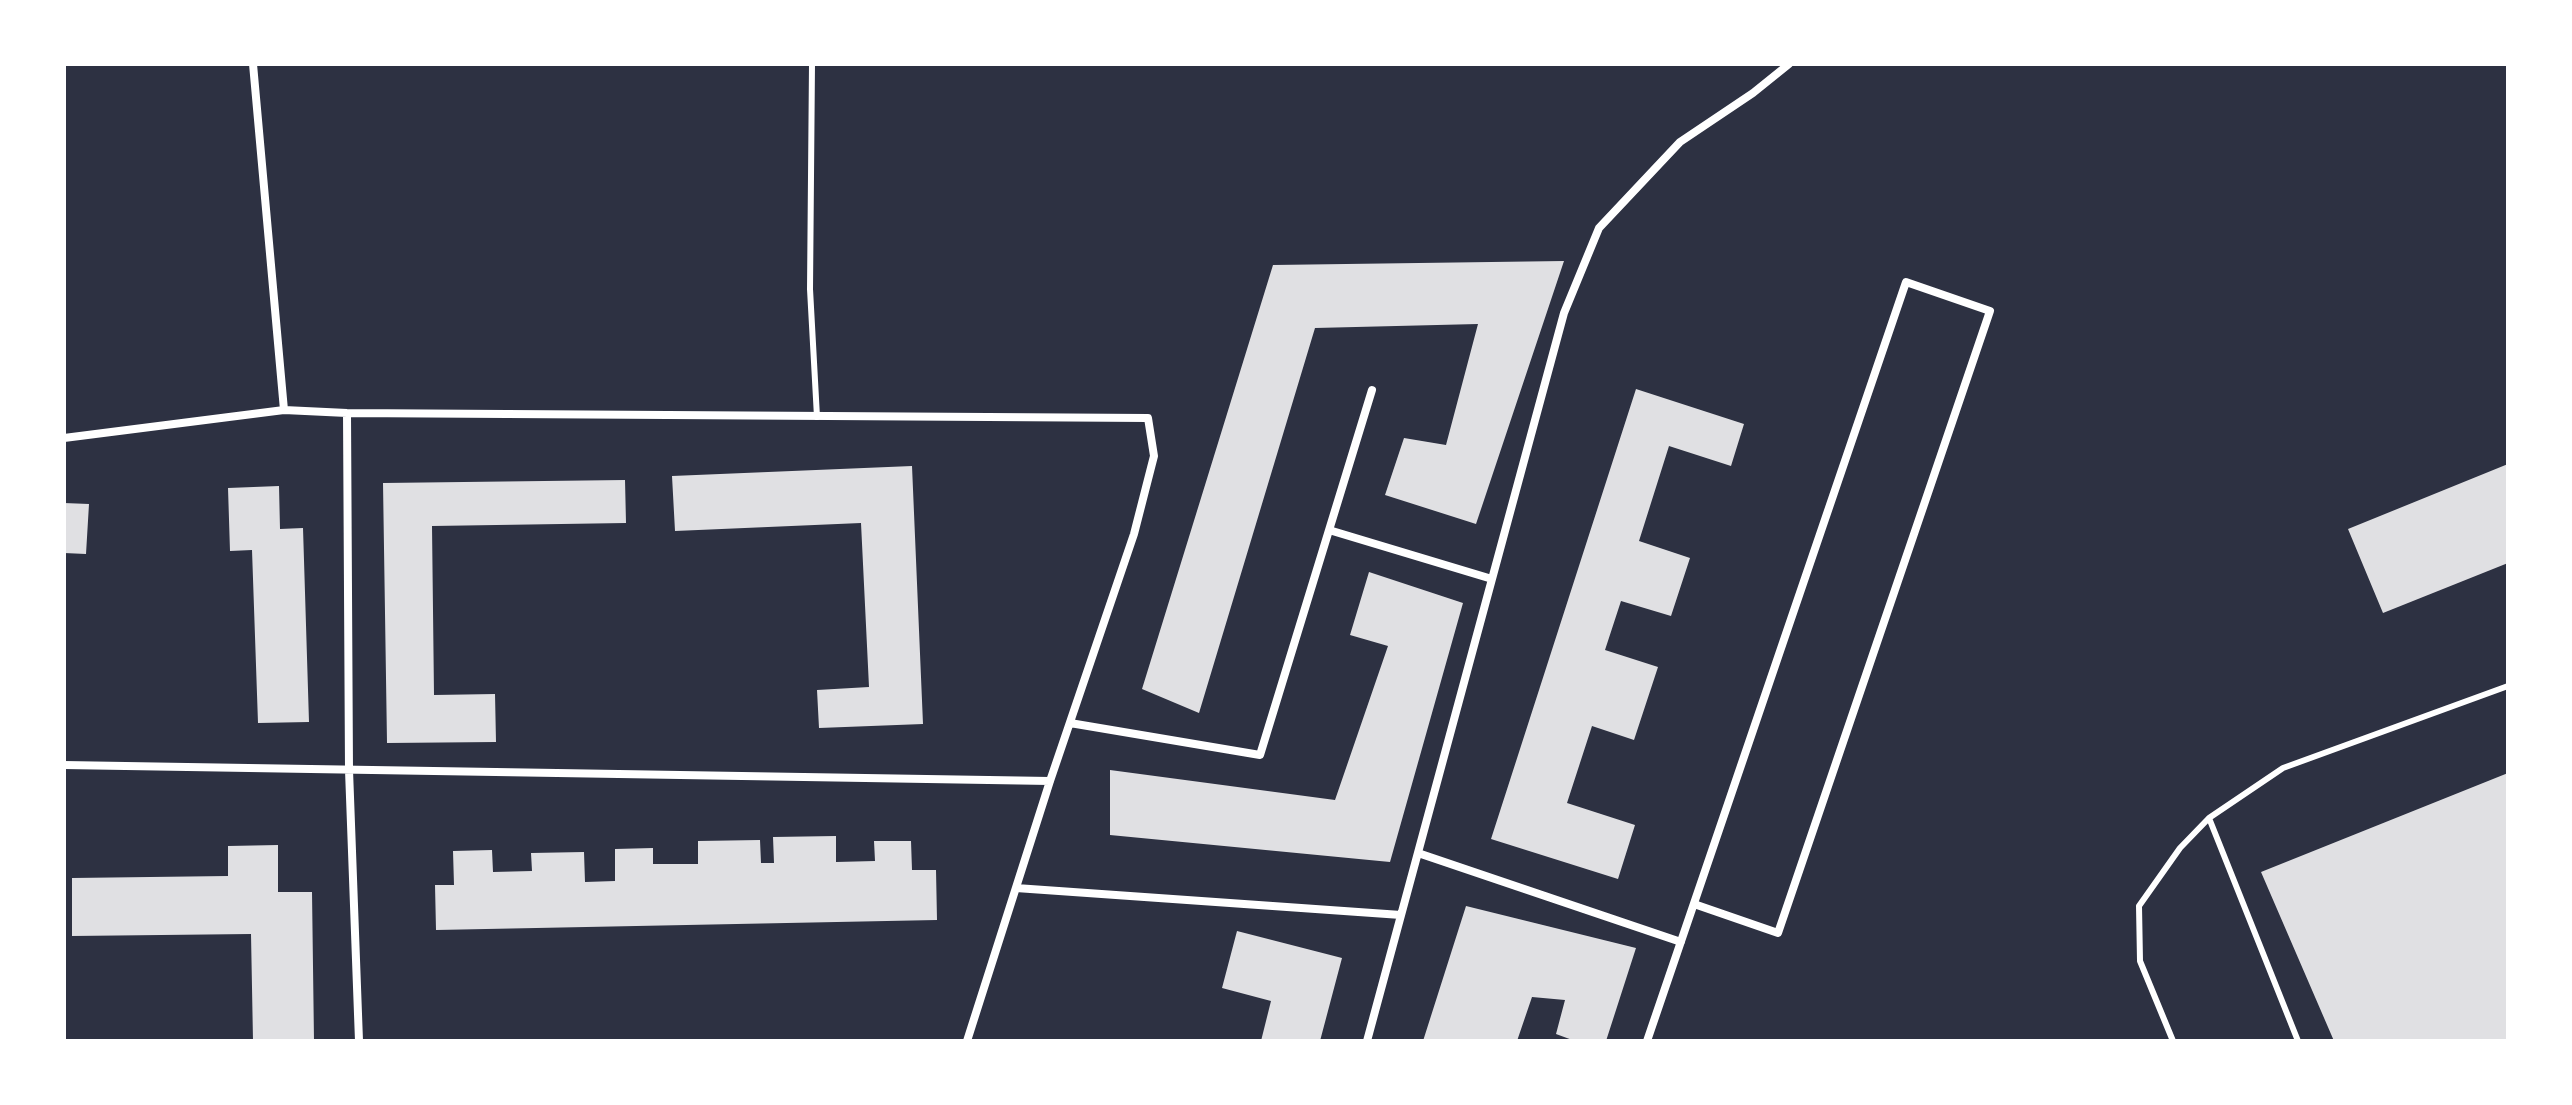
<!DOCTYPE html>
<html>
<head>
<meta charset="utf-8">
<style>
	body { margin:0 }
	#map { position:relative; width:2572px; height:1105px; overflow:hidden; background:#2d3142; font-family:Montserrat,sans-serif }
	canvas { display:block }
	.frame { position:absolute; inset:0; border:66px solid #fff; pointer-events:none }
</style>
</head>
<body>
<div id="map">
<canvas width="2572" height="1105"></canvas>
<div class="frame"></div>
</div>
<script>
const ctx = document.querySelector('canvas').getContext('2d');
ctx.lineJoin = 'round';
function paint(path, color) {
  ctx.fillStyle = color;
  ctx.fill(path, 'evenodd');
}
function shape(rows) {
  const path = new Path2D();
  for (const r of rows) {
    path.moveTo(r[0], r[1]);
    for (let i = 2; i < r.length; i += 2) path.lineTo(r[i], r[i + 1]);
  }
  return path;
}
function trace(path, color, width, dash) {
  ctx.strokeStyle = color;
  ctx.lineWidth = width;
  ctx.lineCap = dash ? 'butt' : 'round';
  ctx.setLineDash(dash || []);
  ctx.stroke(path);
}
const building = shape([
	[1564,261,1476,524,1385,495,1404,438,1446,445,1478,324,1315,328,1199,713,1142,689,1273,265],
	[1636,389,1744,424,1731,466,1669,446,1639,541,1690,558,1671,616,1621,601,1605,650,1658,667,1634,740,1592,726,1567,803,1635,825,1618,879,1491,839],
	[2508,464,2508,563,2383,613,2348,529],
	[912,466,923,724,819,728,817,690,869,687,861,523,675,531,672,476],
	[625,480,626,523,432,526,434,695,495,694,496,742,387,743,383,483],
	[279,486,280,529,303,528,309,722,258,723,252,550,230,551,228,488],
	[64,503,89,504,86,554,64,553],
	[1369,572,1463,603,1390,862,1110,835,1110,770,1335,800,1388,646,1350,635],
	[2508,773,2508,1041,2334,1041,2261,872],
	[836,836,836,862,875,861,874,841,911,841,912,870,936,870,937,920,436,930,435,885,454,885,453,851,492,850,493,872,532,871,531,853,584,852,585,882,615,881,615,849,653,848,653,864,698,864,698,841,760,840,761,863,774,863,773,837],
	[278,845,278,892,312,892,314,1041,253,1041,251,934,72,936,72,878,228,876,228,846],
	[1466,906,1636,948,1606,1041,1575,1041,1556,1034,1565,1000,1532,997,1517,1041,1423,1041],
	[1237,931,1342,958,1320,1041,1261,1041,1271,1001,1222,988]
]);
const service = shape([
	[812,64,810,289,817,417],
	[2209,818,2298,1041],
	[2173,1041,2140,961,2139,906,2180,848,2209,818,2283,768,2508,686]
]);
const minor = shape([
	[253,64,284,410],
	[347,413,349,770,359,1041],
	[64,438,284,410,347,413,1148,418,1154,456,1134,534,1050,781,967,1041],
	[1329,530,1492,579],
	[1070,723,1260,755,1372,390],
	[64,765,1050,781],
	[1418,853,1681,942],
	[1016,888,1401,915],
	[1367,1041,1564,313,1599,228,1680,142,1753,93,1789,64],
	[1647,1041,1906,282,1990,311,1778,933,1694,904]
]);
paint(building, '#e0e0e3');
trace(service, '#fff', 6);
trace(minor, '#fff', 8);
</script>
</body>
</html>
